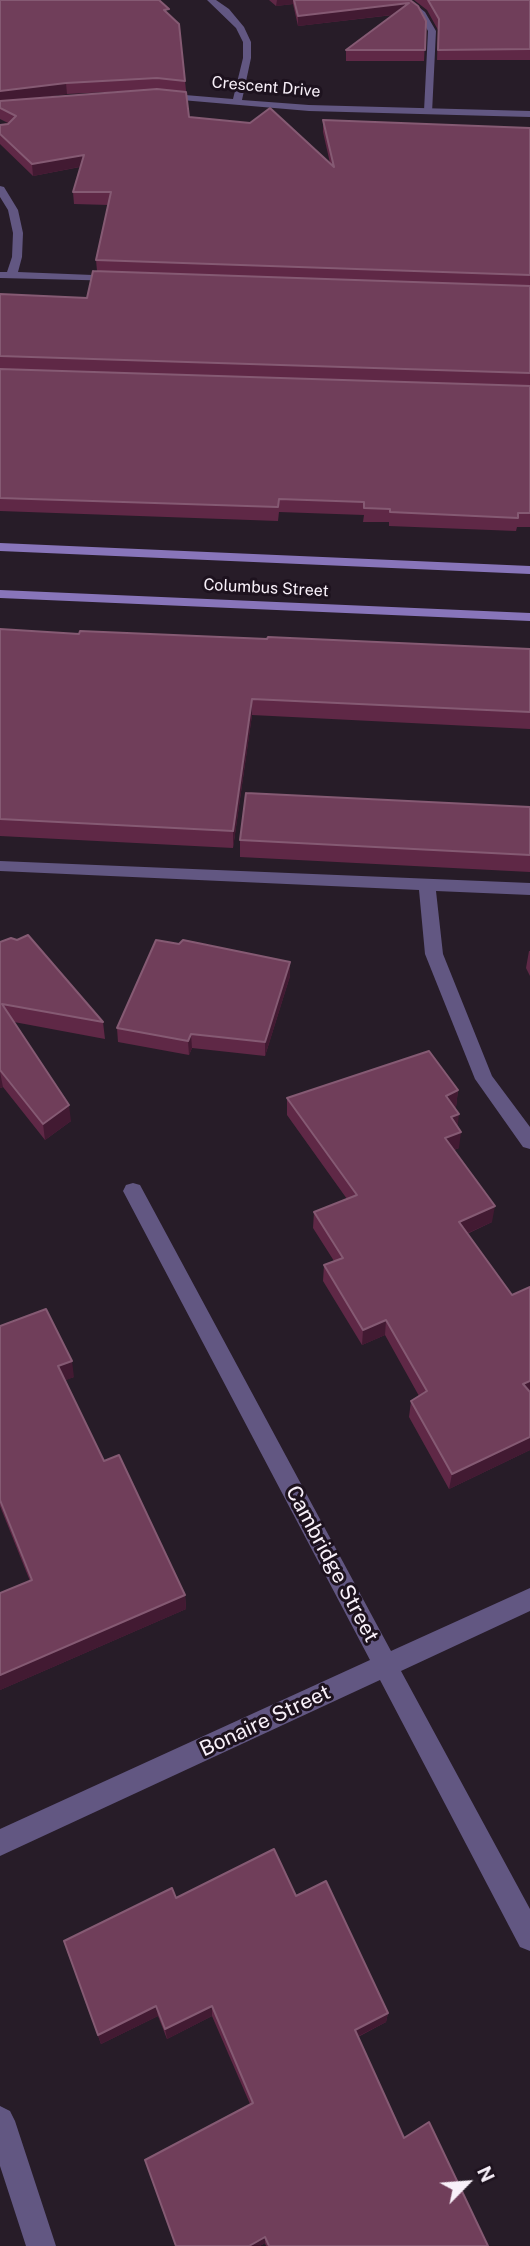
<!DOCTYPE html>
<html>
<head>
<meta charset="utf-8">
<style>
	body { margin:0 }
	#map { position:relative; width:530px; height:2246px; overflow:hidden; background:#271c28; font-family:"Public Sans",sans-serif }
	canvas { display:block }
	.north { position:absolute; left:432px; top:2148px; width:70px; height:70px; -webkit-text-stroke:5px #1d121e; paint-order:stroke; rotate:65deg; font-size:19px; font-weight:700; line-height:28px; text-align:center; color:#f8f0f9 }
	.north::after { content:''; display:block; margin:auto; width:24px; height:32px; background:#f8f0f9; clip-path:polygon(50% 0,100% 100%,50% 72%,0 100%) }
</style>
</head>
<body>
<div id="map">
<canvas width="530" height="2246"></canvas>
<div class="north">N</div>
</div>
<script>
const ctx = document.querySelector('canvas').getContext('2d');
ctx.lineJoin = 'round';
function shape(rows) {
  const path = new Path2D();
  for (const r of rows) {
    path.moveTo(r[0], r[1]);
    for (let i = 2; i < r.length; i += 2) path.lineTo(r[i], r[i + 1]);
  }
  return path;
}
function paint(path, color) {
  ctx.fillStyle = color;
  ctx.fill(path, 'evenodd');
}
function trace(path, color, width, dash) {
  ctx.strokeStyle = color;
  ctx.lineWidth = width;
  ctx.lineCap = dash ? 'butt' : 'round';
  ctx.setLineDash(dash || []);
  ctx.stroke(path);
}
function label(font, color, halo, rows, align = 'center') {
  ctx.font = font + ' "Public Sans",sans-serif';
  ctx.lineWidth = 6;
  ctx.setLineDash([]);
  ctx.textBaseline = 'middle';
  ctx.strokeStyle = halo;
  ctx.fillStyle = color;
  for (const [text, x, y, turn = 0] of rows) {
    ctx.save();
    ctx.translate(x, y);
    ctx.rotate((+turn || 0) * Math.PI / 180);
    ctx.textAlign = isNaN(turn) ? turn : align;
    if (halo) ctx.strokeText(text, 0, 0);
    ctx.fillText(text, 0, 0);
    ctx.restore();
  }
}
const service = shape([
	[401,0,410,0,425,12,436,31,432,113,424,111,428,31,419,15,401,0],
	[0,861,530,883,530,895,436,891,443,954,492,1076,530,1127,530,1149,523,1147,475,1079,425,954,419,890,0,871,0,861],
	[0,2106,10,2111,15,2121,56,2246,26,2246,0,2166,0,2106]
]);
const minor = shape([
	[207,0,216,0,229,9,244,27,251,42,251,58,242,100,309,105,530,111,530,117,309,111,158,98,156,96,161,93,233,99,243,58,243,42,236,28,207,0],
	[0,186,4,187,18,210,23,233,22,257,18,272,118,276,122,277,122,281,0,278,0,272,7,272,12,257,13,233,8,210,0,197,0,186],
	[133,1183,140,1185,391,1651,530,1588,530,1611,401,1671,530,1909,530,1951,520,1947,380,1680,0,1856,0,1829,370,1660,123,1191,126,1185,133,1183]
]);
const secondary = shape([
	[0,543,530,566,530,574,0,551,0,543],
	[0,590,530,613,530,621,0,598,0,590]
]);
const wall = shape([
	[0,0,169,15,185,81,189,117,330,163,323,132,323,120,530,128,530,527,517,527,516,531,389,526,389,522,363,522,364,515,279,512,278,521,0,511,0,294,87,298,97,271,96,260,109,205,74,204,73,192,80,167,33,176,0,144,0,125,8,123,0,119],
	[151,90,25,99,67,94],
	[269,0,410,0,426,21,424,61,346,61,346,50,393,15,298,26,293,4,276,6],
	[414,0,530,0,530,60,437,60,438,30,427,10],
	[0,629,79,634,530,649,530,729,252,715,233,848,0,836],
	[530,807,530,872,240,857,240,840],
	[0,942,103,1022,105,1039,14,1022,71,1121,45,1140,3,1087,0,1088],
	[529,951,530,951,530,976,526,968],
	[290,976,265,1056,192,1048,189,1055,118,1042,117,1028],
	[458,1090,456,1107,454,1108,457,1126,459,1148,454,1150,492,1222,467,1234,512,1295,530,1287,530,1450,449,1489,409,1417,411,1401,419,1396,385,1335,362,1345,323,1281,324,1265,334,1261,313,1228,314,1212,347,1199,287,1115,287,1098],
	[0,1326,74,1377,65,1380,104,1461,185,1595,186,1609,0,1690,0,1593,30,1581,0,1506],
	[296,1896,388,2013,386,2022,358,2037,404,2138,488,2246,266,2246,265,2243,260,2246,176,2246,145,2160,250,2104,212,2016,167,2039,158,2016,101,2044,64,1941,176,1898]
]);
const shadedWall = shape([
	[277,0,293,0,293,4,276,6],
	[409,3,408,13,298,26,298,16],
	[66,83,67,94,0,102,0,91],
	[84,155,84,166,33,176,32,164],
	[252,699,252,715,233,848,233,831],
	[290,962,290,976,265,1056,265,1042],
	[191,1034,192,1048,189,1055,188,1041],
	[0,1072,3,1087,0,1088],
	[458,1090,456,1107,444,1113,446,1096],
	[69,1105,71,1121,45,1140,43,1124],
	[459,1114,457,1131,451,1117],
	[461,1132,459,1148,443,1154,445,1138],
	[495,1206,492,1222,457,1238,459,1222],
	[386,1320,385,1335,362,1345,363,1330],
	[72,1361,74,1377,61,1382,58,1366],
	[530,1381,530,1395,523,1384],
	[530,1437,530,1450,449,1489,452,1474],
	[185,1595,186,1609,0,1690,0,1675],
	[156,2006,158,2016,101,2044,98,2035],
	[212,2006,212,2016,167,2039,165,2029],
	[388,2013,386,2022,353,2039,355,2030],
	[265,2237,265,2243,260,2246,249,2246]
]);
const building = shape([
	[0,0,159,0,169,9,164,10,179,24,185,81,157,78,66,83,0,91,0,0],
	[294,0,410,0,418,6,426,21,425,50,346,50,409,3,298,16,294,0],
	[428,0,530,0,530,49,438,50,439,19,428,0],
	[157,89,186,92,189,117,250,123,270,108,334,167,323,120,530,128,530,275,96,260,111,192,73,192,84,155,32,164,0,134,0,125,8,124,16,116,0,108,0,101,157,89],
	[93,271,530,286,530,373,0,356,0,294,87,298,93,271],
	[0,369,530,386,530,513,518,513,518,518,390,512,390,509,364,508,364,502,279,499,278,507,0,498,0,369],
	[0,629,79,634,80,631,267,639,268,637,530,649,530,712,252,699,233,831,0,819,0,629],
	[246,793,530,807,530,855,240,840,246,793],
	[28,935,103,1022,2,1004,69,1105,43,1124,0,1070,0,942,11,938,17,940,28,935],
	[156,940,179,944,183,940,290,962,265,1042,191,1034,188,1041,117,1028,156,940],
	[429,1051,458,1090,446,1096,459,1114,451,1117,461,1132,445,1138,495,1206,459,1222,512,1295,530,1287,530,1381,523,1384,530,1392,530,1437,452,1474,411,1401,427,1391,386,1320,363,1330,324,1265,343,1258,314,1212,357,1195,287,1098,429,1051],
	[46,1309,72,1361,58,1366,104,1461,119,1455,185,1595,0,1675,0,1593,32,1580,0,1500,0,1326,46,1309],
	[274,1849,296,1896,326,1881,388,2013,355,2030,404,2138,429,2122,488,2246,269,2246,265,2237,249,2246,176,2246,145,2160,253,2103,212,2006,165,2029,156,2006,98,2035,64,1941,172,1888,176,1898,274,1849]
]);
const farStreetnames = [
	["Crescent Drive",266,87,5],
	["Columbus Street",266,588,3]
];
const nearStreetnames = [
	["Cambridge Street",332,1564,62],
	["Bonaire Street",265,1721,-25]
];
paint(service, '#625782');
paint(minor, '#625782');
paint(secondary, '#8875ba');
paint(wall, '#5f2846');
paint(shadedWall, '#421a32');
paint(building, '#703e5a');
trace(building, '#855a73', 2);
label('16px', '#f8f0f9', '#1d121e', farStreetnames);
label('21px', '#f8f0f9', '#1d121e', nearStreetnames);
</script>
</body>
</html>
